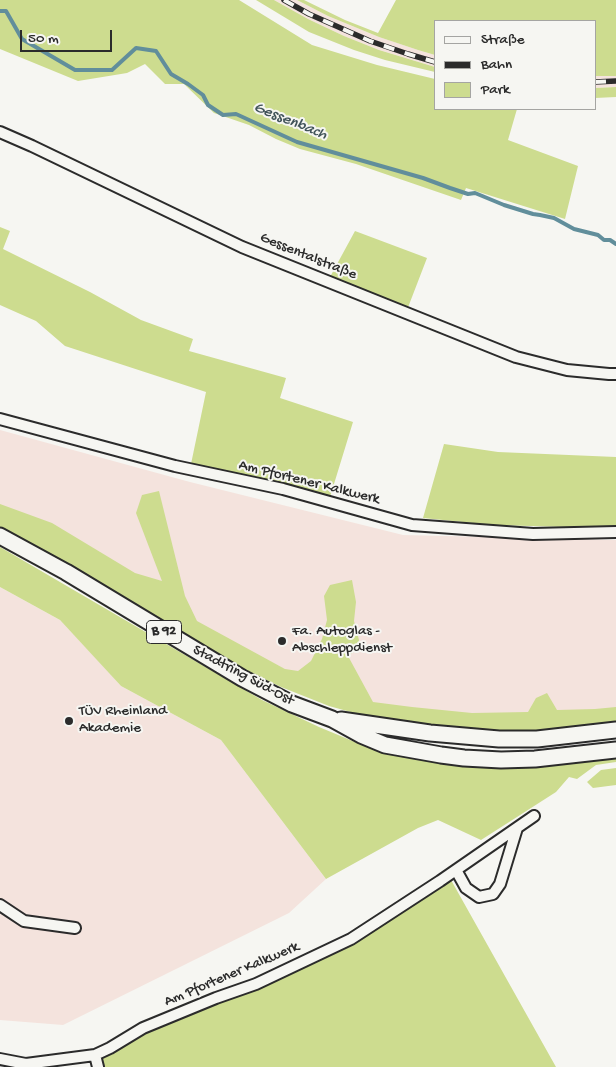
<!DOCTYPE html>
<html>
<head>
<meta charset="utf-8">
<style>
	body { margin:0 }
	#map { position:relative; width:616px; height:1067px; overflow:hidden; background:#f6f6f2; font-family:"Gochi Hand",sans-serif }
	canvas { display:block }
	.legend { position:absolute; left:434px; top:20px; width:162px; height:90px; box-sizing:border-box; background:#f6f6f2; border:1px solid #a5a5a2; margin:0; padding:6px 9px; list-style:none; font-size:15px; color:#2b2b2b }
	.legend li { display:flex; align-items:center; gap:10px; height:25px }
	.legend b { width:25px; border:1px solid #a5a5a2 }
	.scale { position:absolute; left:20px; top:30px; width:92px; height:22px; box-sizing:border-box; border:2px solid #2b2b2b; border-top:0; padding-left:6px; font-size:15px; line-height:18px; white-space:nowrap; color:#2b2b2b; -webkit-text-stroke:4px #f6f6f2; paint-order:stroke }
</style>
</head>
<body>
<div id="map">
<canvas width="616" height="1067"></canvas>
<ul class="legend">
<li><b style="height:6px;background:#f6f6f2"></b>Straße</li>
<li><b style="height:6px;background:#2b2b2b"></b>Bahn</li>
<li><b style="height:14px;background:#cddc8f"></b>Park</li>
</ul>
<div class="scale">50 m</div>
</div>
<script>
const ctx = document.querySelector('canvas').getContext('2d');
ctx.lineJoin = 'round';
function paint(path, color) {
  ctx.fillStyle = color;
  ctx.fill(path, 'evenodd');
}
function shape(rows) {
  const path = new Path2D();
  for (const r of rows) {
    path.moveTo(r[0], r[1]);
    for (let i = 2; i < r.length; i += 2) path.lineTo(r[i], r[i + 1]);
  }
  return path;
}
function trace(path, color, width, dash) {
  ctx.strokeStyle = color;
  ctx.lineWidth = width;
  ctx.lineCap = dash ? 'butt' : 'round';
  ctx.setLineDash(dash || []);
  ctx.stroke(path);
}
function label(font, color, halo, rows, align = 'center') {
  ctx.font = font + ' "Gochi Hand",sans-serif';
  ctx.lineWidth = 4;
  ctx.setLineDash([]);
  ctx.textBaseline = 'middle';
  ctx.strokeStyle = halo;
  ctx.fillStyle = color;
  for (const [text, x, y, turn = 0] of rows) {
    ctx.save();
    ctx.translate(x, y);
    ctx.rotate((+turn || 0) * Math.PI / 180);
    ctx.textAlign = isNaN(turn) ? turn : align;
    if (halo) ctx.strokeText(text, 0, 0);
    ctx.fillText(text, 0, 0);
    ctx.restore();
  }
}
const built = shape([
	[274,0,297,0,328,16,379,37,418,50,435,55,435,67,379,50,344,36,308,19],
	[595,76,616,76,616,87,595,88],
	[0,430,190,482,403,535,616,540,616,712,513,722,344,700,0,521],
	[0,587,60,620,93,655,121,686,221,740,326,879,289,913,63,1025,0,1020]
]);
const green = shape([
	[0,0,239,0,312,45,377,65,435,79,435,109,517,109,508,140,578,166,565,219,466,188,461,200,356,164,300,149,276,139,249,125,214,113,184,84,165,84,145,64,127,73,78,81,0,49],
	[256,0,274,0,308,19,344,36,379,50,435,67,435,72,385,60,354,50,309,32],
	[297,0,304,0,345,20,378,33,396,0,616,0,616,76,595,76,595,21,435,21,435,55,418,50,379,37,328,16],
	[616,87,616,97,595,98,595,88],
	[0,227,10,231,3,249,90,292,141,320,193,339,189,351,286,378,280,398,353,422,330,497,191,464,206,392,65,346,36,321,0,305],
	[355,231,427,258,407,310,330,277],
	[444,444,498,452,616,457,616,527,567,527,493,525,423,518],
	[159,491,185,596,197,621,285,669,298,671,311,661,322,639,327,620,324,596,330,585,352,580,356,602,354,621,359,640,358,649,348,656,373,702,412,707,472,713,528,712,536,698,547,693,557,710,595,709,616,707,616,722,573,728,520,732,482,733,376,719,329,706,281,687,235,665,53,557,0,528,0,504,52,523,135,573,162,581,136,513,142,495],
	[0,547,262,700,319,727,367,747,420,758,616,756,616,762,596,765,577,779,569,777,556,792,481,840,438,820,418,828,326,879,221,740,121,686,60,620,0,587],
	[616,768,616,785,593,788,587,782,601,770],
	[451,880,556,1067,101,1067,103,1056,143,1032,169,1024,257,988,356,941]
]);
const stream = shape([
	[0,11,6,11,22,39,75,70,112,70,136,48,156,51,171,74,188,84,203,95,208,105,223,115,236,114,297,142,423,178,450,188,468,194,475,193,504,205,533,214,540,215,554,218,574,229,598,235,604,240,610,240,616,244]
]);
const street = shape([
	[0,132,32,146,242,247,516,357,567,370,609,374,616,374],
	[0,419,175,466,283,489,412,525,533,534,616,532],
	[456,870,466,888,479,897,493,894,500,884,517,828],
	[0,905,24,921,75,928],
	[95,1055,98,1067],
	[0,1059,26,1064,95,1055,110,1048,143,1028,216,998,256,984,351,939,440,881,534,816]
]);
const primary = shape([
	[0,536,66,572,242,678,292,704,332,719,361,735,385,745,441,755,464,758,501,760,535,759,616,750],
	[341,720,430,733,499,739,537,739,616,730]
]);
const rail = shape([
	[284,0,309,14,370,41,408,54,435,62],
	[595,82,616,81]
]);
const markers = [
	[282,641,5,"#2b2b2b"],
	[69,721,5,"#2b2b2b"]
];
const shields = [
	[164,632,35]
];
const shieldNames = [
	["B 92",164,632]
];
const streetNames = [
	["Gessentalstraße",308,257,22],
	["Am Pfortener Kalkwerk",309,483,14],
	["Stadtring Süd-Ost",243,676,28],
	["Am Pfortener Kalkwerk",232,975,-23]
];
const poiNames = [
	["Fa. Autoglas -",292,632],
	["Abschleppdienst",292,649],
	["TÜV Rheinland",79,712],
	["Akademie",79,729]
];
const waterNames = [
	["Gessenbach",290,122,22]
];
paint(built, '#f4e3dd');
paint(green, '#cddc8f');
trace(stream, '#618e9b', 4);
trace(street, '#2b2b2b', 14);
trace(primary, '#2b2b2b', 19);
trace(street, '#f6f6f2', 10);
trace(primary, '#f6f6f2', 15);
trace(rail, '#2b2b2b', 5.5);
trace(rail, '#f6f6f2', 4, [11]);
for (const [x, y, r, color] of markers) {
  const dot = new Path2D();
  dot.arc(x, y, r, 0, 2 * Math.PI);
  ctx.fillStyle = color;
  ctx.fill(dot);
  trace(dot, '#f6f6f2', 2);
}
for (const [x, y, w] of shields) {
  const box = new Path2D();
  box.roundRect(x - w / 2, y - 11.5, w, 23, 4);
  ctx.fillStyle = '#f6f6f2';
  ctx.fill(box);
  trace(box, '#2b2b2b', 1);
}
label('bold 14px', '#2b2b2b', null, shieldNames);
label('15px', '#2b2b2b', '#f6f6f2', streetNames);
label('15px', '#2b2b2b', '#f6f6f2', poiNames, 'left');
label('italic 16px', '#42545a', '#f6f6f2', waterNames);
</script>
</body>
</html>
